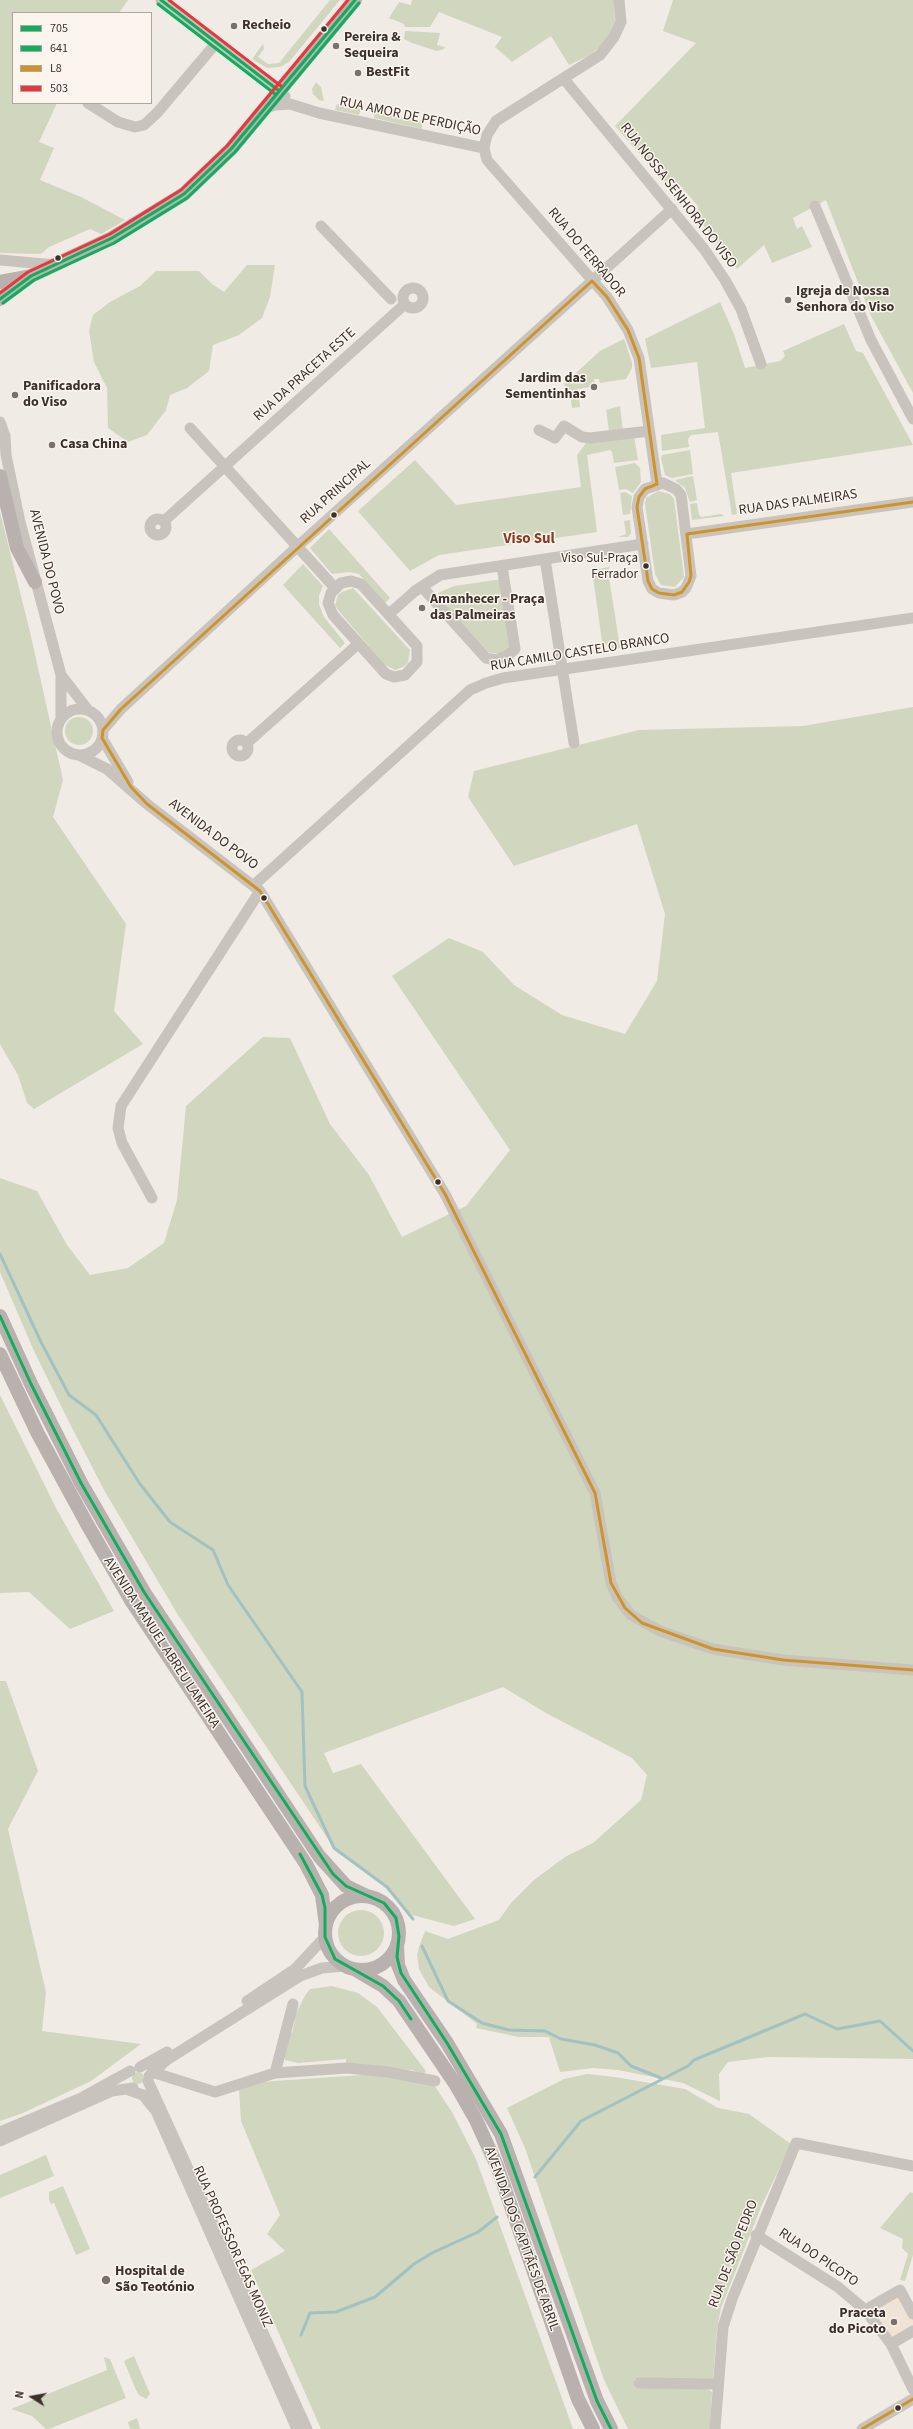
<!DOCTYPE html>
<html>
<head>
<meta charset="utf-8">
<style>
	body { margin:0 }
	#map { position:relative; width:913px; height:2429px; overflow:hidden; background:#f0ebe5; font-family:"Source Sans 3",sans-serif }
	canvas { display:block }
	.legend { position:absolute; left:12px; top:12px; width:140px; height:92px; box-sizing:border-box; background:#fbf5ee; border:1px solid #aea6a0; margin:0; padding:5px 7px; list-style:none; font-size:12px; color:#3b302b }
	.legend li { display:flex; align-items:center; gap:8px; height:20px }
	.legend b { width:20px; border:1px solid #aea6a0 }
	.north { position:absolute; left:12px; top:2377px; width:40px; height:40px; -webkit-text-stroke:3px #fbf5ee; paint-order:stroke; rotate:281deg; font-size:11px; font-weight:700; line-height:16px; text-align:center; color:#3b302b }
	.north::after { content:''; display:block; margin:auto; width:14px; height:18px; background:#3b302b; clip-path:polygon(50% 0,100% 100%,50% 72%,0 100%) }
</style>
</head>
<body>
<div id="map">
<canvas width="913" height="2429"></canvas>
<ul class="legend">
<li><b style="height:5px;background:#0fad5e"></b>705</li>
<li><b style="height:5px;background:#0fad5e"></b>641</li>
<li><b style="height:5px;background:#cf9426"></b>L8</li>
<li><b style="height:5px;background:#ec343c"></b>503</li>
</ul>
<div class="north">N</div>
</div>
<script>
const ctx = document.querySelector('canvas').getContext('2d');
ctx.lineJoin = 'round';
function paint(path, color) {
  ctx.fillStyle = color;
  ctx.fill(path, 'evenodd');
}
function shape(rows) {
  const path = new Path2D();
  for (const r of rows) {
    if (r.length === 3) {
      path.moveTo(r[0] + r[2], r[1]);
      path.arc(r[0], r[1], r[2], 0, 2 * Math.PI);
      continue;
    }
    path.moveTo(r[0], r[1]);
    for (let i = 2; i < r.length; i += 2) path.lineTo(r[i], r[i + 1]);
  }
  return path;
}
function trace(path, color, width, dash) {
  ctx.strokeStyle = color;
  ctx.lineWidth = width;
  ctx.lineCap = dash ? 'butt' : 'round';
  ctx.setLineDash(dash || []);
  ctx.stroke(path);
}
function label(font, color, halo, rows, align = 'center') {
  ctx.font = font + ' "Source Sans 3",sans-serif';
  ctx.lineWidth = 3;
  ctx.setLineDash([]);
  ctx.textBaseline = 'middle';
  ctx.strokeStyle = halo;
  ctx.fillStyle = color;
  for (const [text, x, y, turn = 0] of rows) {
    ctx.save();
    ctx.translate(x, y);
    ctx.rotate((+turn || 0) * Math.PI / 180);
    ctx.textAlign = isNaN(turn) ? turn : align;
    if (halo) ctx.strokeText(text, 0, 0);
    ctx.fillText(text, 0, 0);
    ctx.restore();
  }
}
const green = shape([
	[0,0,128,0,119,13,13,13,13,103,57,103,39,142,54,148,40,180,81,197,125,220,101,234,90,229,49,247,41,254,0,253],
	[330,0,340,0,289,62,280,67,267,68,252,59,263,44,264,49,258,57,268,64,279,63],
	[412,0,614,0,615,24,613,31,601,46,590,55,569,65,551,36,512,62,495,47,502,37,439,12,430,27,405,27,404,24,389,18,399,2,411,5],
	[673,0,913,0,913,393,871,316,826,200,793,218,797,229,802,226,812,247,772,263,764,245,737,269,698,218,698,206,677,182,667,185,615,126,696,43,663,31],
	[405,31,440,33,437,45,445,47,444,49,437,51,412,43,404,39],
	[316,82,321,87,324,101,319,100,313,94,312,89],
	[337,104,361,109,359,115,335,110],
	[375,111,422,122,422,129,374,118],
	[247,265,275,265,270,297,262,318,239,335,213,345,209,371,187,388,170,395,166,410,147,435,128,442,108,428,107,388,94,362,89,331,93,315,110,302,140,286,156,271,199,271,212,284,224,292],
	[720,302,734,334,745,368,780,361,785,356,783,351,844,324,856,351,863,353,913,445,731,473,737,514,732,515,718,432,691,435,688,439,689,447,662,451,661,435,705,428,697,362,651,368,645,339],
	[624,339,632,362,632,368,626,379,600,383,599,379,594,379,595,386,578,389,580,407,572,408,570,392,564,384,600,351],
	[620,406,623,431,609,431,606,410],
	[634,436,638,460,614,463,612,452,610,450,587,455,597,532,439,555,410,571,358,511,415,460,456,505,581,487,577,455,587,442],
	[690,450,693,474,672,478,665,475,661,458,662,455],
	[635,463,640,468,641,482,633,493,626,489,619,490,615,467],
	[693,476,697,500,690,502,685,488,675,480],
	[658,491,670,494,674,499,684,577,675,587,661,585,655,574,645,504,646,498],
	[625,492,632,496,630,514,623,515,620,493],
	[697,503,699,515,702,517,721,514,724,516,692,520,690,504],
	[0,512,30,632,63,780,53,817,126,924,114,1011,143,1044,34,1109,27,1103,18,1075,0,1044],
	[630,520,631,533,628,537,618,537,626,534,624,521],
	[329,529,390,598,385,603,359,574,350,572,332,574,310,548],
	[303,564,323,586,319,596,319,604,324,617,345,643,340,648,283,585],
	[610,567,608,571,620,648,612,649,602,641,592,570],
	[503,579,513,645,507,651,499,654,488,652,438,598,438,593,454,586],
	[353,588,410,650,408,663,403,667,395,670,384,664,338,610,335,605,338,595,342,592],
	[913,707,913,2059,768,2057,728,2062,719,2074,720,2101,683,2083,618,2070,593,2068,560,2072,549,2037,519,2037,476,2028,477,2024,429,1987,419,1969,417,1955,419,1947,425,1931,448,1939,499,1920,511,1903,534,1880,565,1857,593,1843,641,1800,647,1775,632,1758,546,1713,503,1687,324,1753,333,1773,361,1764,475,1919,454,1926,412,1915,387,1887,334,1848,178,1615,104,1490,68,1420,34,1351,0,1272,0,1178,37,1191,67,1245,90,1275,128,1268,164,1243,177,1200,186,1106,263,1037,290,1038,330,1124,369,1175,402,1237,466,1206,510,1150,392,976,449,938,483,952,514,985,562,1015,625,1034,657,981,665,914,637,824,514,866,468,797,474,771,639,730,803,726],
	[79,731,14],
	[0,1395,57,1510,114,1611,70,1629,29,1592,0,1593],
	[0,1681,6,1681,38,1771,8,1829,46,1992,42,2031,141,2044,91,2081,23,2113,0,2121],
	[361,1933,23],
	[332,1986,358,1993,377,2007,426,2071,423,2075,412,2070,346,2065,346,2059,298,2063,285,2060,284,2054,289,2033,292,2033,295,2020,293,2019,306,1994,310,1989],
	[138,2078,6],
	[377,2074,432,2082,452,2112,476,2159,573,2429,321,2429,251,2270,285,2251,267,2234,280,2215,241,2121,239,2090,260,2082],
	[587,2074,615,2077,685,2089,718,2108,749,2114,791,2144,761,2207,721,2308,717,2329,713,2380,634,2379,636,2387,708,2389,712,2392,710,2429,628,2429,604,2380,525,2148,507,2108,564,2079],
	[46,2155,54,2176,0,2198,0,2175],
	[63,2186,90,2249,76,2255,54,2203,51,2204,49,2200,49,2192],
	[910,2192,913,2193,913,2255,905,2281,900,2280,908,2254,902,2248,903,2239,880,2228],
	[134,2356,150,2394,146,2399,139,2395,136,2390,124,2361],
	[104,2357,110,2359,126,2398,49,2429,46,2429,32,2416,11,2409,107,2370],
	[137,2418,140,2429,130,2429,128,2422]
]);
const plaza = shape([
	[900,2290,913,2314,913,2331,891,2344,865,2310]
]);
const stream = shape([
	[0,1254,41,1342,69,1395,96,1415,140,1484,170,1522,213,1550,228,1585,302,1692,305,1786,334,1848,387,1887,413,1919],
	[422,1946,448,2001,482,2023,509,2030,545,2031,561,2039,595,2045,618,2053,631,2066,661,2078],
	[535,2177,581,2121,688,2066,694,2060,805,2014,837,2029,880,2021,913,2051],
	[301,2335,310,2313,336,2312,375,2297,414,2264,432,2253,478,2232,497,2217]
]);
const minor = shape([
	[161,0,285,96],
	[564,79,704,249,725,280,741,309,761,364],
	[88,103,118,122,135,127,144,125,157,113,217,42],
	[263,109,275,105,290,104,319,113,484,148,487,135,496,121,600,55,614,37,621,22,619,0],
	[484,148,487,160,607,297,628,330,639,358,657,484],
	[815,206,871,340,913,419],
	[321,226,391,299],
	[0,260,56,265],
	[413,298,10],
	[0,422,5,436,6,455,20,522,61,675,61,718],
	[190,428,335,588],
	[539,430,555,438,564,426,582,437,590,438,649,431],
	[663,483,676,489,681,495,691,576,686,588,682,592,674,595,659,593,652,589,648,581,637,507,639,497,645,489,663,483],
	[158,527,8],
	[164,521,405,304],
	[687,534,913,502],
	[545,559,574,743],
	[351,581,361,584,417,646,417,662,405,675,394,677,386,674,333,615,328,603,331,593,341,583,351,581],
	[422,587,486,658,496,660,507,656,515,649,502,566],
	[389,614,415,591,440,575,643,544],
	[61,675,88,710],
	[80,732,23],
	[103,730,121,709,298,546,672,209],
	[102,738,128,782],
	[240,748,8],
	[247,743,358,644],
	[79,755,107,769,147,804,260,891,445,1194,595,1493,611,1583,617,1597,631,1615,660,1631,713,1649,783,1660,913,1670],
	[254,885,470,690,486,683,503,678,913,618],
	[152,1198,122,1143,118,1128,121,1106,260,891],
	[247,2001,295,1969,325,1937],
	[140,2067,167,2052],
	[152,2072,215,2092,275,2073,347,2068,388,2072,435,2081],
	[275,2073,293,2004],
	[149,2076,168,2059,300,1976,322,1968,345,1966],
	[148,2081,307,2429],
	[126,2089,143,2095,156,2111,297,2429],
	[0,2132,81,2098,130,2071],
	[0,2141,112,2091,133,2088],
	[756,2235,838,2287,865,2310,891,2344,913,2389],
	[865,2310,900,2290,913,2314],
	[891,2344,913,2331],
	[639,2383,718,2384],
	[715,2429,723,2327,732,2299,796,2143,913,2166],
	[862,2429,913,2399]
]);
const major = shape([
	[0,282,31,276],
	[0,299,31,276,112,238,184,194,231,149,355,0],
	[0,476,17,548,35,582],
	[0,1316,31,1384,81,1483,144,1592,319,1856,346,1886,367,1896],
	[0,1354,37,1432,87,1524,132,1602,306,1864,322,1895,326,1925],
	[362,1933,37],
	[397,1945,398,1965,404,1980,447,2043,501,2134,597,2401,611,2429],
	[356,1970,383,1986,399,2001,456,2085,476,2120,497,2166,578,2399,593,2429]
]);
const bus1 = shape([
	[161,0,278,90],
	[0,299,31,276,112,238,184,194,231,149,355,0],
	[0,1316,31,1384,81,1483,144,1592,333,1874,346,1886,384,1903,396,1918,399,1936,397,1957,401,1973,447,2043,501,2134,597,2401,611,2429],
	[300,1854,322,1895,325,1908,325,1937,335,1959,383,1986,399,2001,411,2019]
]);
const bus2 = shape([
	[158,4,275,94],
	[3,303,34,280,114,243,187,198,235,152,359,3]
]);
const bus3 = shape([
	[592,281,607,297,628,330,639,358,657,484],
	[657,484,645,489,639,497,637,507,648,581,652,589,659,593,674,595,682,592,689,582,691,576,687,534],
	[687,534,913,502],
	[103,730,102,738,131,787,147,804,260,891,445,1194,595,1493,611,1583,625,1608,642,1623,713,1649,783,1660,913,1670],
	[103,730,121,709,592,281],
	[862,2429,913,2399]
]);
const bus4 = shape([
	[169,0,281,86],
	[0,293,28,272,110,234,181,190,227,146,348,0]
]);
const markers = [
	[234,26,4,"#7a716c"],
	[324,29,3.5,"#3b302b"],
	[336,46,4,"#7a716c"],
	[358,73,4,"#7a716c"],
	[58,258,3.5,"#3b302b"],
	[788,300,4,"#7a716c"],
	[594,387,4,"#7a716c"],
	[15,395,4,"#7a716c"],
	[52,445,4,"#7a716c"],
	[334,515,3.5,"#3b302b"],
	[646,566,3.5,"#3b302b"],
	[422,608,4,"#7a716c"],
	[264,898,3.5,"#3b302b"],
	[438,1182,3.5,"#3b302b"],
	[106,2280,5,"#7a716c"],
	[894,2322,4,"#7a716c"],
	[898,2408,3.5,"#3b302b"]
];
const busNames = [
	["Viso Sul-Praça",638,559],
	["Ferrador",638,575]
];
const poiNames = [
	["Recheio",242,26],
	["Pereira &",344,38],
	["Sequeira",344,54],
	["BestFit",366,73],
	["Igreja de Nossa",796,292],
	["Senhora do Viso",796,308],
	["Jardim das",586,379,"right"],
	["Sementinhas",586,395,"right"],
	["Panificadora",23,387],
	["do Viso",23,403],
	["Casa China",60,445],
	["Amanhecer - Praça",430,600],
	["das Palmeiras",430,616],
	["Hospital de",115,2272],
	["São Teotónio",115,2288],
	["Praceta",886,2314,"right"],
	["do Picoto",886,2330,"right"]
];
const streetNames = [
	["RUA AMOR DE PERDIÇÃO",410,117,12],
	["RUA NOSSA SENHORA DO VISO",678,196,52],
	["RUA DO FERRADOR",586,253,50],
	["RUA DA PRACETA ESTE",305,375,-42],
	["RUA PRINCIPAL",336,492,-42],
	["RUA DAS PALMEIRAS",798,503,-8],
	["AVENIDA DO POVO",46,562,76],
	["RUA CAMILO CASTELO BRANCO",580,653,-9],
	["AVENIDA DO POVO",213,835,37],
	["AVENIDA MANUEL ABREU LAMEIRA",161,1643,57],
	["AVENIDA DOS CAPITÃES DE ABRIL",521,2239,70],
	["RUA PROFESSOR EGAS MONIZ",232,2247,66],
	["RUA DE SÃO PEDRO",734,2254,-69],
	["RUA DO PICOTO",818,2258,34]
];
const neighbourhoodNames = [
	["Viso Sul",529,540]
];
paint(green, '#d1d6bf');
paint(plaza, '#eee3d5');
trace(stream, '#a1c2c1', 3);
trace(minor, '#c9c3be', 11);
trace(major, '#b8b1ad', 14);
trace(bus1, '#0fad5e', 3);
trace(bus2, '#0fad5e', 3);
trace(bus3, '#cf9426', 3);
trace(bus4, '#ec343c', 3);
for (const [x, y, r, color] of markers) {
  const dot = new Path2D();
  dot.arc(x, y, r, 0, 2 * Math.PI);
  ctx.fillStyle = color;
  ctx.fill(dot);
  trace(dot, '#fbf5ee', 1.5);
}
label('13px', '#3b302b', '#fbf5ee', busNames, 'right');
label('bold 14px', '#3b302b', '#fbf5ee', poiNames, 'left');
label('14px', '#3b302b', '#fbf5ee', streetNames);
label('bold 15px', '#8c3b22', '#fbf5ee', neighbourhoodNames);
</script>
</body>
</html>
